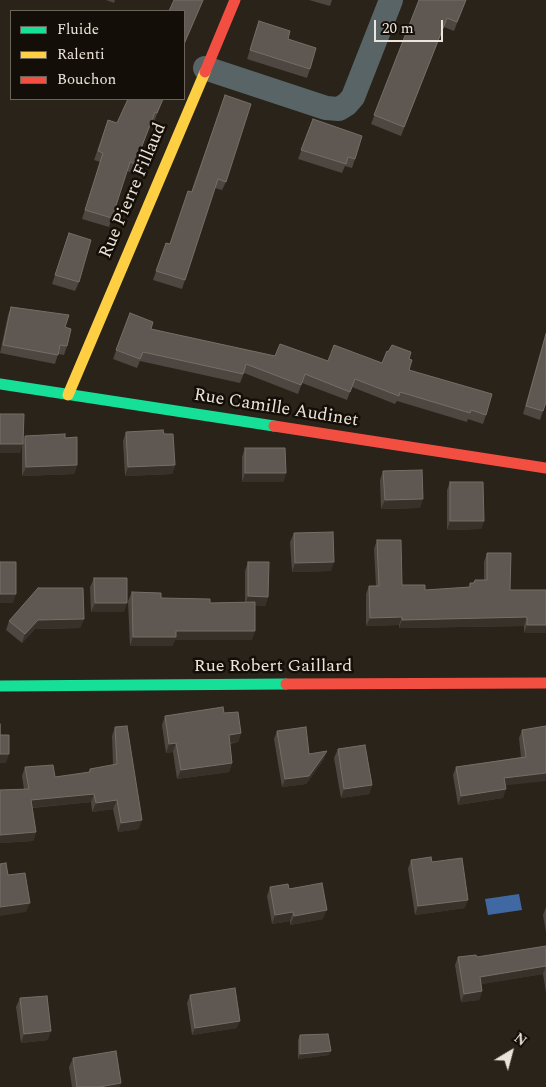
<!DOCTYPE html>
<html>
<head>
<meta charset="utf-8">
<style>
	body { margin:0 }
	#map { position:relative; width:546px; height:1087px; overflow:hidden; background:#292319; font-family:Spectral,serif }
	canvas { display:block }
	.legend { position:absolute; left:10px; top:10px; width:175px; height:90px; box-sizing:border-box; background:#130e07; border:1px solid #6a645b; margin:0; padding:6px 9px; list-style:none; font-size:15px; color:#ece4da }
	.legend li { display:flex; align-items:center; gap:10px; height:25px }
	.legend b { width:25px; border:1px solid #6a645b }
	.north { position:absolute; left:486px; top:1027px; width:50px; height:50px; -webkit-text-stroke:4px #130e07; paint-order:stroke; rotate:37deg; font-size:14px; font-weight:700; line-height:20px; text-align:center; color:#ece4da }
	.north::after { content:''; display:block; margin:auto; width:18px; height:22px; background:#ece4da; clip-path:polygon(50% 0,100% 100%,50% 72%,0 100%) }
	.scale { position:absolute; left:374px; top:20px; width:69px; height:22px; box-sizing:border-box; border:2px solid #ece4da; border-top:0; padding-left:6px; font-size:15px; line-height:18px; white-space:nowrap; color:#ece4da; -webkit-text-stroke:4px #130e07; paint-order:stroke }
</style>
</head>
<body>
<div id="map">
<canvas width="546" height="1087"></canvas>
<ul class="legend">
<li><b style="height:6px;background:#16e098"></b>Fluide</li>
<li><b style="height:6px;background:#ffcf43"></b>Ralenti</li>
<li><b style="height:6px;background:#f24e42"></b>Bouchon</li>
</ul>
<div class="north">N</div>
<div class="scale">20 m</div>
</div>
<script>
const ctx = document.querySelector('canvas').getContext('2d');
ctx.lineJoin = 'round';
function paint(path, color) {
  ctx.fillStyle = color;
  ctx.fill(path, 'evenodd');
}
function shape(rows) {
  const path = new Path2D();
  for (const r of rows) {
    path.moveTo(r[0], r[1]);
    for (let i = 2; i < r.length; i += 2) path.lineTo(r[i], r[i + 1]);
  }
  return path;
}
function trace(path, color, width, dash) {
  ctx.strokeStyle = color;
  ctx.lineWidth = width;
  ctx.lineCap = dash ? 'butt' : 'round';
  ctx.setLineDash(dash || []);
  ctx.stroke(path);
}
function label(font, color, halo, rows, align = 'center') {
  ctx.font = font + ' Spectral,serif';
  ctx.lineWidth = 5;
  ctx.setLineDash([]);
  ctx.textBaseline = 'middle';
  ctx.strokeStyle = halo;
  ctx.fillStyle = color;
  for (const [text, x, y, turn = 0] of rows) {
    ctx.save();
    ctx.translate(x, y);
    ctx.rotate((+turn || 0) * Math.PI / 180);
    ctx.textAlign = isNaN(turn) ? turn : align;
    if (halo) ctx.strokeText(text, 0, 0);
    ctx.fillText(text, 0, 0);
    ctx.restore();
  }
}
const water = shape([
	[519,894,522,910,488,915,485,899]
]);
const street = shape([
	[205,68,326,108,339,109,347,104,353,97,391,0]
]);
const fast = shape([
	[0,384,274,426],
	[0,686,286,684]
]);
const slow = shape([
	[68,395,205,72]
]);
const jam = shape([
	[205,72,235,0],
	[274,426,546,468],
	[286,684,546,683]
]);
const wall = shape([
	[106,0,115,0,114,3],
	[309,0,332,0,330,6],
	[419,0,466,0,454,31,444,27,401,136,371,124],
	[259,21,288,39,310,69,307,78,247,59],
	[225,95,226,182,222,190,215,188,182,289,153,280,166,243,170,244,191,192],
	[128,99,163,99,154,122,152,121,132,173,127,171,109,227,82,219,100,162,94,160,108,120,117,123],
	[313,119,355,159,352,168,345,166,342,173,298,159],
	[69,233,79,282,75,291,52,284],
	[11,307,65,327,67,346,64,355,58,354,55,364,0,353,8,315],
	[130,313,151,329,275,356,328,361,382,363,409,359,409,370,486,415,483,424,468,419,467,422,397,401,395,404,352,387,347,400,302,383,298,394,244,373,240,383,140,361,137,368,113,359],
	[546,332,546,402,540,420,523,414],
	[126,432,164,434,175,465,172,474,125,476,123,441],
	[25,436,65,438,77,465,74,474,22,476,22,446,20,453],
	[245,448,286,473,283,482,242,482,242,457],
	[383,471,420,508,381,509,380,480],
	[450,482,484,521,481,529,447,530,447,490],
	[294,533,331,571,292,572,290,542],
	[377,540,402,585,425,590,469,587,470,583,473,583,475,580,484,580,484,562,487,553,510,590,546,590,524,633,524,626,399,628,399,625,366,626,366,594,369,586,376,586,374,549],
	[248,562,268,597,265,606,255,605,252,640,175,640,172,646,130,646,128,601,132,592,161,598,210,603,245,602,245,571],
	[94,578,124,612,91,612,90,587],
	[84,619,80,628,35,629,22,643,6,630,9,621],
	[224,713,241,733,238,742,230,744,232,763,229,772,177,779,173,752,166,753,162,725,165,716],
	[546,726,505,786,503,798,458,805,453,775,456,767,521,757,519,738,522,730],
	[115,727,139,829,118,832,113,809,92,812,91,802,32,808,36,832,33,841,0,843,0,790,24,789,22,776,25,767,55,777,88,773,90,769,113,765,112,736],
	[277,731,309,754,324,759,306,784,282,787,274,739],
	[338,749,372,785,369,794,341,798,334,758],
	[411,860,432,862,465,908,415,915,408,869],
	[270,887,289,889,323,919,290,925,290,921,272,924,267,896],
	[546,907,546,932,543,915],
	[546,946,546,993,543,974,481,984,482,991,479,1000,461,1002,455,965,458,957,477,957],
	[190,995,237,1028,192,1035,187,1003],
	[20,998,48,1040,21,1043,16,1007],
	[300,1035,329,1055,298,1059,298,1040],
	[73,1058,120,1087,72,1087,69,1067]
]);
const shadedWall = shape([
	[203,0,204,0,184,46,184,44],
	[0,444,23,444,20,453,0,453],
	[77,465,74,474,22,476,26,467],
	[175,465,172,474,125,476,128,467],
	[245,473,286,473,283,482,242,482],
	[423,499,420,508,381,509,385,500],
	[450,521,484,521,481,529,447,530],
	[334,562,331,571,292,572,295,563],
	[0,594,16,594,13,603,0,603],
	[248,596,268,597,265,606,245,605],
	[95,603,127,603,124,612,91,612],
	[402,617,399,625,366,626,370,618],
	[527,617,524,626,399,628,402,620],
	[84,619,80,628,35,629,22,643,25,634,38,620],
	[527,625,546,625,546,633,524,633],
	[176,631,255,631,252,640,175,640,172,646,130,646,133,637],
	[241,733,238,742,226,744,229,735],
	[176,743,173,752,166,753,169,744],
	[327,751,324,759,306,784,282,787,285,779],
	[0,754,9,754,6,763,0,763],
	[232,763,229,772,177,779,181,770],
	[546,773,546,781,501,786,504,778],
	[372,785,369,794,341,798,344,789],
	[506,789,503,798,458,805,461,796],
	[94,794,91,802,28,808,31,800],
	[117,800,113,809,92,812,96,803],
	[142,820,139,829,118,832,121,823],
	[36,832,33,841,0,843,0,835],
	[468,900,465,908,415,915,418,906],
	[30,903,26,912,0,916,0,907],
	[327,910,323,919,290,925,294,916],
	[293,912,290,921,272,924,275,915],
	[546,966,543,974,477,985,480,977],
	[482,991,479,1000,461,1002,464,994],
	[240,1021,237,1028,192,1035,195,1028],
	[51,1031,48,1040,21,1043,24,1034],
	[331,1051,329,1055,298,1059,300,1054],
	[121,1083,120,1087,99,1087]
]);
const building = shape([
	[174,0,203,0,184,44,184,11,169,11,174,0],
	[419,0,466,0,457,22,447,18,404,127,374,115,419,0],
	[259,21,290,31,288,39,316,48,310,69,250,50,259,21],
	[225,95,251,104,226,182,218,179,185,280,156,271,166,243,170,244,188,191,192,192,225,95],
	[128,99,163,99,157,113,155,112,135,164,130,162,112,218,85,210,103,153,98,151,108,120,117,123,128,99],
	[313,119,362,136,355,159,348,157,346,164,301,150,313,119],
	[69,233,91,240,79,282,55,275,69,233],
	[11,307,69,315,65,327,71,329,67,346,60,345,58,355,3,345,11,307],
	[130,313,153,322,151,329,275,356,280,344,328,361,334,345,382,363,387,351,388,352,392,345,411,352,409,359,412,360,409,370,492,394,486,415,471,410,470,413,400,392,399,396,355,379,350,392,305,374,301,385,246,364,243,374,143,352,140,359,116,350,130,313],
	[546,334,546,402,543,411,526,406,546,334],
	[0,414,24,414,23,444,0,444,0,414],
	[163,430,164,434,173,434,175,465,128,467,126,432,163,430],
	[65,434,65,438,77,437,77,465,26,467,25,436,65,434],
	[245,448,285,448,286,473,245,473,245,448],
	[422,470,423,499,385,500,383,471,422,470],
	[450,482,483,482,484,521,450,521,450,482],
	[333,532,334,562,295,563,294,533,333,532],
	[377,540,401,540,402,585,425,585,425,590,470,587,470,583,474,583,475,580,487,580,487,553,511,553,510,590,546,590,546,625,527,625,527,617,402,620,402,617,370,618,369,586,379,586,377,540],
	[0,562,16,562,16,594,0,594,0,562],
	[248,562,269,562,268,597,248,596,248,562],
	[94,578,127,578,127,603,95,603,94,578],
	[38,588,83,588,84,619,38,620,25,634,9,621,38,588],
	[132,592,161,593,161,598,210,599,210,603,255,602,255,631,176,631,176,637,133,637,132,592],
	[223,707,224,713,238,712,241,733,229,735,232,763,181,770,176,743,169,744,165,716,223,707],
	[0,724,0,735,9,735,9,754,0,754,0,724],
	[127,726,142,820,121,823,117,800,96,803,94,794,31,800,36,832,0,835,0,790,29,789,25,767,53,765,55,777,90,772,90,769,117,764,115,727,127,726],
	[546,726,546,773,504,778,506,789,461,796,456,767,526,757,522,730,546,726],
	[306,727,309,754,327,751,309,776,285,779,277,731,306,727],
	[365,745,372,785,344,789,338,749,365,745],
	[431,857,432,862,462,858,468,900,418,906,411,860,431,857],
	[6,863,8,875,25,873,30,903,0,907,0,864,6,863],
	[322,883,327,910,294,916,293,912,275,915,270,887,288,884,289,889,322,883],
	[546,946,546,967,546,966,480,977,482,991,464,994,458,957,476,955,477,957,546,946],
	[235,988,240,1021,195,1028,190,995,235,988],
	[47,996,51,1031,24,1034,20,998,47,996],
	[328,1034,331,1051,300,1054,300,1035,328,1034],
	[116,1051,121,1083,99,1087,77,1087,73,1058,116,1051]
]);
const streetNames = [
	["Rue Pierre Fillaud",134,191,-67],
	["Rue Camille Audinet",276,409,9],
	["Rue Robert Gaillard",273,667]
];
paint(water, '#4069a4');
trace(street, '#586466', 24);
trace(fast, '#16e098', 11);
trace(slow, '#ffcf43', 11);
trace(jam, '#f24e42', 11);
paint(wall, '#4e4741');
paint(shadedWall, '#38312a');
paint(building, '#5f5852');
trace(building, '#756e67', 1);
label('18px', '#ece4da', '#130e07', streetNames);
</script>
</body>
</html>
